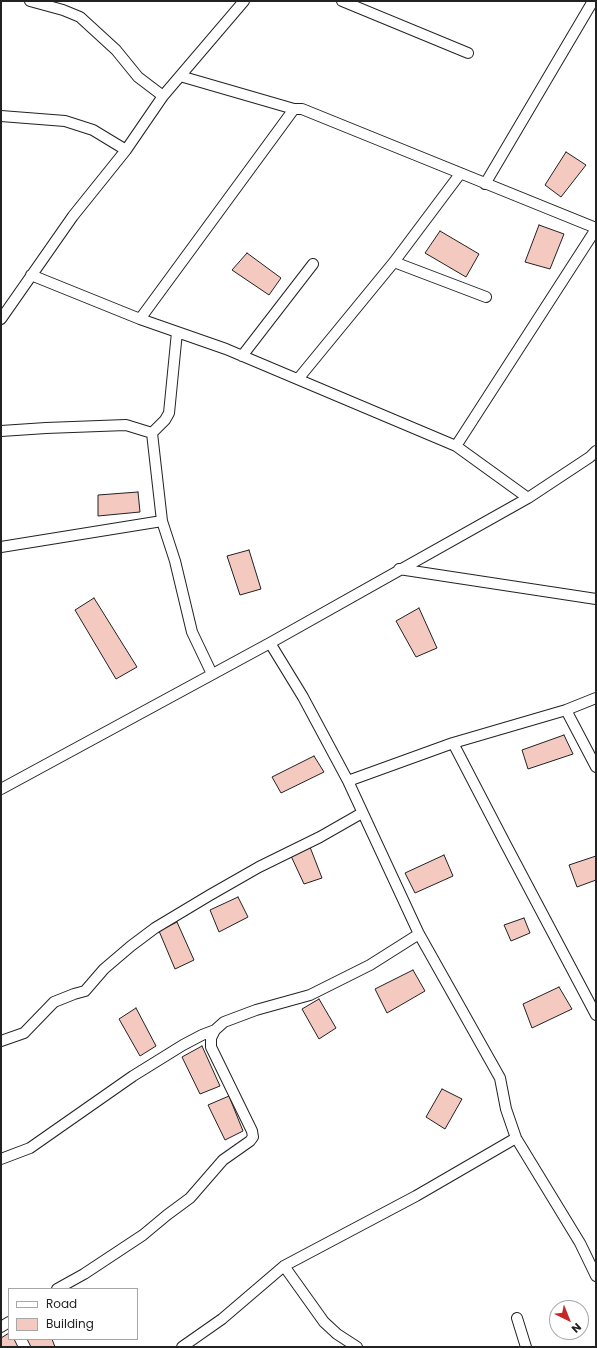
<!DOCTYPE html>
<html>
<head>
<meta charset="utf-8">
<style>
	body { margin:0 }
	#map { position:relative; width:597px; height:1348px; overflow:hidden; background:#fff; font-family:Poppins,sans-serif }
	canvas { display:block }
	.frame { position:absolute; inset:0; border:2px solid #222; pointer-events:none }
	.legend { position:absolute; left:8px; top:1288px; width:130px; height:52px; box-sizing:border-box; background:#fff; border:1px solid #a7a7a7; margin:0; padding:5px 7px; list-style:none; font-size:12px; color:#222 }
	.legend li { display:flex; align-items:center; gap:8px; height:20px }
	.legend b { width:20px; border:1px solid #a7a7a7 }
	.north { position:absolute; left:549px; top:1300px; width:40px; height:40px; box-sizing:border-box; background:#fff; border:1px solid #a7a7a7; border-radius:50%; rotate:137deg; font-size:11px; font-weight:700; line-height:16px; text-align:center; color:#222 }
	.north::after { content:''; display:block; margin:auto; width:14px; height:18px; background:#c62828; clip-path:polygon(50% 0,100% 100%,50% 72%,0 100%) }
</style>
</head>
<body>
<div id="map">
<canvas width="597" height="1348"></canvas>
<div class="frame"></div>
<ul class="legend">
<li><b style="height:5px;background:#fff"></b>Road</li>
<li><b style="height:11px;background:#f3c9c0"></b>Building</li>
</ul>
<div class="north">N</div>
</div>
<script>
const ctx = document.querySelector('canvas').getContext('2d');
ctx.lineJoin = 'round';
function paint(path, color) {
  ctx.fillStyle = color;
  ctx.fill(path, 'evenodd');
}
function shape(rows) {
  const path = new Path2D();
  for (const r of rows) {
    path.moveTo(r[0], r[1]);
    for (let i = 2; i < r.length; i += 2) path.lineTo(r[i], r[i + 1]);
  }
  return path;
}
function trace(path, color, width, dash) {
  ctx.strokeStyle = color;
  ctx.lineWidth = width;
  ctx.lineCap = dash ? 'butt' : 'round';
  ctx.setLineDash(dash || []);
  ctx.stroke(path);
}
const building = shape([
	[566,152,586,165,561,197,545,185,566,152],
	[539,225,564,234,550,269,525,262,539,225],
	[440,231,479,254,466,277,425,253,440,231],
	[247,253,281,278,269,295,232,270,247,253],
	[138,492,140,512,98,516,98,495,138,492],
	[249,550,261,589,240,595,227,556,249,550],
	[94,598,137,667,116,679,75,610,94,598],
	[419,608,437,648,416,657,396,621,419,608],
	[564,735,573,754,528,769,522,750,564,735],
	[314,756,324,772,281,793,272,777,314,756],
	[310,847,322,878,304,884,291,856,310,847],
	[444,855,453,876,415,893,405,873,444,855],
	[596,856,596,880,577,887,569,865,596,856],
	[238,897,248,917,219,932,210,910,238,897],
	[524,918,530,933,511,941,504,925,524,918],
	[177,922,194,960,175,969,159,931,177,922],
	[413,970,425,991,387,1013,375,989,413,970],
	[559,987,572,1009,532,1028,523,1004,559,987],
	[319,999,336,1028,319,1039,302,1009,319,999],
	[136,1008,156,1046,140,1056,119,1019,136,1008],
	[202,1046,220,1086,200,1094,182,1057,202,1046],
	[442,1089,462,1099,445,1129,426,1117,442,1089],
	[229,1096,243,1131,225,1140,208,1105,229,1096],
	[9,1333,9,1339,14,1339,18,1347,1,1347,1,1338,9,1333],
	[27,1339,52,1339,55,1347,31,1347,27,1339]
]);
const minor = shape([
	[30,1,63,10,80,17,116,50,138,77,163,96],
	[342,1,468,53],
	[180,76,294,109,302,109,596,228],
	[1,116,65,121,93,130,126,150],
	[485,184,593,1],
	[394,262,486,297],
	[31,275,140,319,226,349,456,446,528,498],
	[1,319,73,216,126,150,163,96,244,1],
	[140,319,294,109],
	[242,356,313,264],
	[298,379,394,262,460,174],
	[1,431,46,428,126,425,152,433],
	[152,433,162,521,175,561,192,632,212,674],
	[152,433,165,420,169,413,177,332],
	[456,446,596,229],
	[1,547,162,521],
	[399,569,596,599],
	[270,643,303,697,348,781,419,934,500,1078,506,1109,516,1138,580,1243,596,1276],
	[566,710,596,767],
	[453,743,505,843,596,1015],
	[348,781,453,743,566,710,596,698],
	[1,789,270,643,528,498,590,457,596,451],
	[1,1041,24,1033,54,1002,74,994,85,991,104,969,131,946,155,928,210,895,259,867,320,837,362,813],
	[1,1159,30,1148,133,1076,183,1045,202,1035,215,1030],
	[284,1266,324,1322,337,1334,357,1347],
	[57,1289,84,1274,143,1235,167,1215,190,1198,223,1160,250,1141,253,1137,252,1131,211,1047,211,1038,215,1030,224,1022,256,1010,310,995,370,965,419,934],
	[517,1318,526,1347],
	[1,1327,9,1322],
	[182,1347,222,1319,284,1266,416,1196,516,1138]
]);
paint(building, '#f3c9c0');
trace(building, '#222', 1);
trace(minor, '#222', 12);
trace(minor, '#fff', 10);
</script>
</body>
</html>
